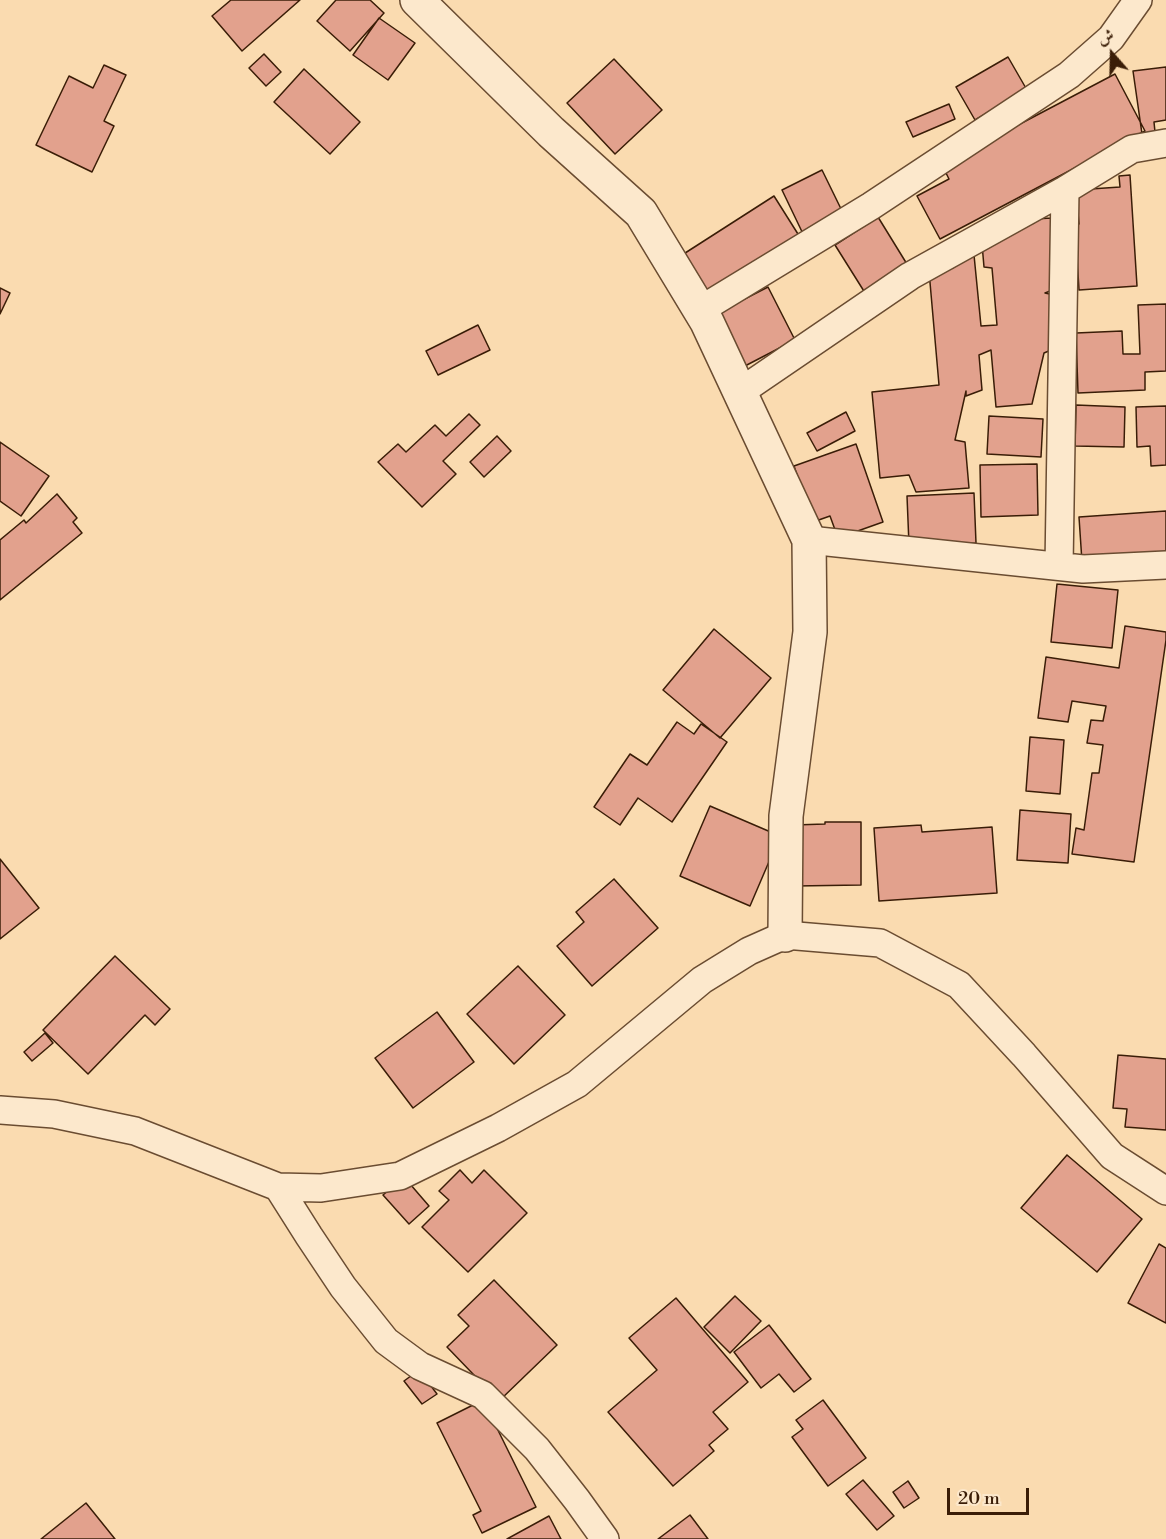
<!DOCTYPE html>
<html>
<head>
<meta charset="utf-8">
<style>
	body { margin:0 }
	#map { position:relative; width:1166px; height:1539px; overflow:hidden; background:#fadbb0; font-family:"Libre Bodoni",Amiri,serif }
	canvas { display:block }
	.north { position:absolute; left:1082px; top:24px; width:60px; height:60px; -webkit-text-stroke:4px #fce8cc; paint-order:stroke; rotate:340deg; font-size:16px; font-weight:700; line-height:24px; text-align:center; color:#3a1d07 }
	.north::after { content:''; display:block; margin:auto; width:21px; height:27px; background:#3a1d07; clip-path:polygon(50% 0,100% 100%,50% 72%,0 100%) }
	.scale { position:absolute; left:947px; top:1488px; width:82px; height:27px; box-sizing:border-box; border:3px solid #3a1d07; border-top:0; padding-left:8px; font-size:18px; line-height:21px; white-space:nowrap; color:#3a1d07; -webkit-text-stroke:4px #fce8cc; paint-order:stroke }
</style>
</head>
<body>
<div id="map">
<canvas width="1166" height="1539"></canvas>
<div class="north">ش</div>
<div class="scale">20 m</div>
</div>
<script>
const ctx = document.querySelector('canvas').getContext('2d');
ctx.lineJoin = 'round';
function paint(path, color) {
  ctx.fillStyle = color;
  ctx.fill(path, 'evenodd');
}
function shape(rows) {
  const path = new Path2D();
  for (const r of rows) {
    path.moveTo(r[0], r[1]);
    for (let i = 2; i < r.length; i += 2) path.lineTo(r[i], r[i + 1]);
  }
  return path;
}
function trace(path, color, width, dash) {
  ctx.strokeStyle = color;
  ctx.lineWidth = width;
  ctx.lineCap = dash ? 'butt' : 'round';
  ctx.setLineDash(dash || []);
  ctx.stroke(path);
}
const building = shape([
	[231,0,300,0,242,51,212,16,231,0],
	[336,0,370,0,384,13,350,51,317,21,336,0],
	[379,18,415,43,388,80,353,55,379,18],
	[264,54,281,72,266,86,249,68,264,54],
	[1008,57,1027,90,975,120,956,87,1008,57],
	[614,59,662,110,615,154,567,103,614,59],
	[104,65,126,75,104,121,114,126,92,172,36,145,69,76,93,88,104,65],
	[1166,67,1166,120,1154,122,1155,132,1142,134,1133,71,1166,67],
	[304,69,360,122,330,154,274,102,304,69],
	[1115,74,1145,131,940,239,917,196,949,179,942,165,1115,74],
	[949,104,955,119,913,137,906,122,949,104],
	[822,170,845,217,805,238,782,190,822,170],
	[1130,175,1137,286,1079,290,1075,224,1079,224,1076,190,1120,187,1119,176,1130,175],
	[774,196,803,242,711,300,682,255,774,196],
	[878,217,910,269,867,296,835,245,878,217],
	[1051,218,1058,288,1045,293,1054,295,1058,347,1044,353,1032,404,996,407,991,350,979,355,982,390,966,396,966,391,955,440,965,442,969,488,916,492,909,475,880,478,872,392,939,385,929,271,953,268,956,257,974,255,981,326,997,325,992,268,984,267,982,244,1034,223,1035,219,1051,218],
	[768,287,795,340,743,367,715,314,768,287],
	[0,288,10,293,0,314,0,288],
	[1166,304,1166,371,1145,372,1145,390,1078,393,1076,333,1122,331,1123,354,1140,354,1138,305,1166,304],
	[478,325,490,350,438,375,426,351,478,325],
	[1076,405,1125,407,1124,447,1075,446,1076,405],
	[1166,406,1166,465,1151,466,1150,446,1137,447,1136,407,1166,406],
	[846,412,855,431,817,451,807,433,846,412],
	[469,414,480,425,443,461,456,474,422,507,378,462,398,444,406,452,435,425,446,436,469,414],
	[989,416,1043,419,1041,457,987,454,989,416],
	[497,436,511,451,484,477,470,462,497,436],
	[0,442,49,476,21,516,0,501,0,442],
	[856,444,883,522,838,538,830,516,813,522,794,466,856,444],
	[1037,464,1038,515,981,517,980,465,1037,464],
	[974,493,976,543,909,545,907,496,974,493],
	[57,494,77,518,73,522,82,533,0,600,0,540,24,520,26,523,57,494],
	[1166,511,1166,556,1082,562,1079,517,1166,511],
	[1057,584,1118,590,1112,648,1051,642,1057,584],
	[1125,626,1166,632,1166,640,1134,862,1072,854,1076,828,1084,830,1092,773,1099,773,1103,745,1087,743,1091,720,1103,721,1106,706,1072,701,1068,722,1038,718,1046,657,1119,668,1125,626],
	[714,629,771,678,720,738,663,690,714,629],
	[677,722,694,734,701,724,727,742,672,822,638,798,620,825,594,807,630,754,647,765,677,722],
	[1030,737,1064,740,1060,794,1026,791,1030,737],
	[710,806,780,836,750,906,680,876,710,806],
	[1020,810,1071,814,1068,863,1017,860,1020,810],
	[825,822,861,822,861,885,795,886,794,825,825,824,825,822],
	[921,825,922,832,992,827,997,893,879,901,874,828,921,825],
	[0,859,39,908,0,939,0,859],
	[614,879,658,928,592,986,557,946,584,922,576,912,614,879],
	[115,956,170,1009,155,1025,145,1015,88,1074,43,1030,115,956],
	[518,966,565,1015,514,1064,467,1014,518,966],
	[437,1012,474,1062,413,1108,375,1058,437,1012],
	[45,1033,53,1043,32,1061,24,1052,45,1033],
	[1118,1055,1166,1059,1166,1130,1125,1127,1127,1109,1113,1108,1118,1055],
	[1067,1155,1142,1219,1097,1272,1021,1208,1067,1155],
	[460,1170,472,1183,484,1170,527,1213,468,1272,422,1227,449,1200,439,1191,460,1170],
	[404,1177,429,1206,409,1224,383,1195,404,1177],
	[1159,1244,1166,1248,1166,1323,1128,1303,1159,1244],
	[494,1280,557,1345,499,1401,447,1347,469,1326,458,1315,494,1280],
	[735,1296,761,1321,730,1353,704,1327,735,1296],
	[676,1298,748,1382,713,1412,728,1429,709,1445,714,1451,673,1486,608,1412,657,1370,629,1338,676,1298],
	[769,1325,811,1379,794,1392,779,1374,761,1388,734,1352,769,1325],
	[419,1370,437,1394,422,1404,404,1381,419,1370],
	[483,1400,536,1507,482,1533,473,1515,481,1511,437,1423,483,1400],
	[823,1400,866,1458,828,1486,792,1437,803,1429,796,1420,823,1400],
	[863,1480,894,1516,877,1530,846,1494,863,1480],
	[908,1481,919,1498,904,1508,893,1492,908,1481],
	[86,1503,115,1539,41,1539,86,1503],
	[690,1515,708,1539,658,1539,690,1515],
	[549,1516,561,1539,507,1539,549,1516]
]);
const minor = shape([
	[700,310,871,206,1069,75,1111,38,1138,0],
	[740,392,910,276,1065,190,1132,149,1166,143],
	[809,540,1083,569,1166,565],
	[1059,566,1065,190],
	[0,1110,54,1114,135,1131,278,1187,321,1188,400,1176,498,1128,577,1084,702,980,749,951,785,935,880,943,959,985,1024,1055,1112,1156,1166,1191],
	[278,1187,309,1236,343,1287,386,1341,420,1366,483,1395,537,1449,577,1500,605,1539]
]);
const tertiary = shape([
	[417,0,551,132,641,213,707,322,809,540,810,632,786,816,785,935]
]);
paint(building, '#e2a18d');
trace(building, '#3a1d07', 1.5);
trace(minor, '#6a4c31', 30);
trace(tertiary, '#6a4c31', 36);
trace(minor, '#fce8cc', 27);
trace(tertiary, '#fce8cc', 33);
</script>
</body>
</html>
